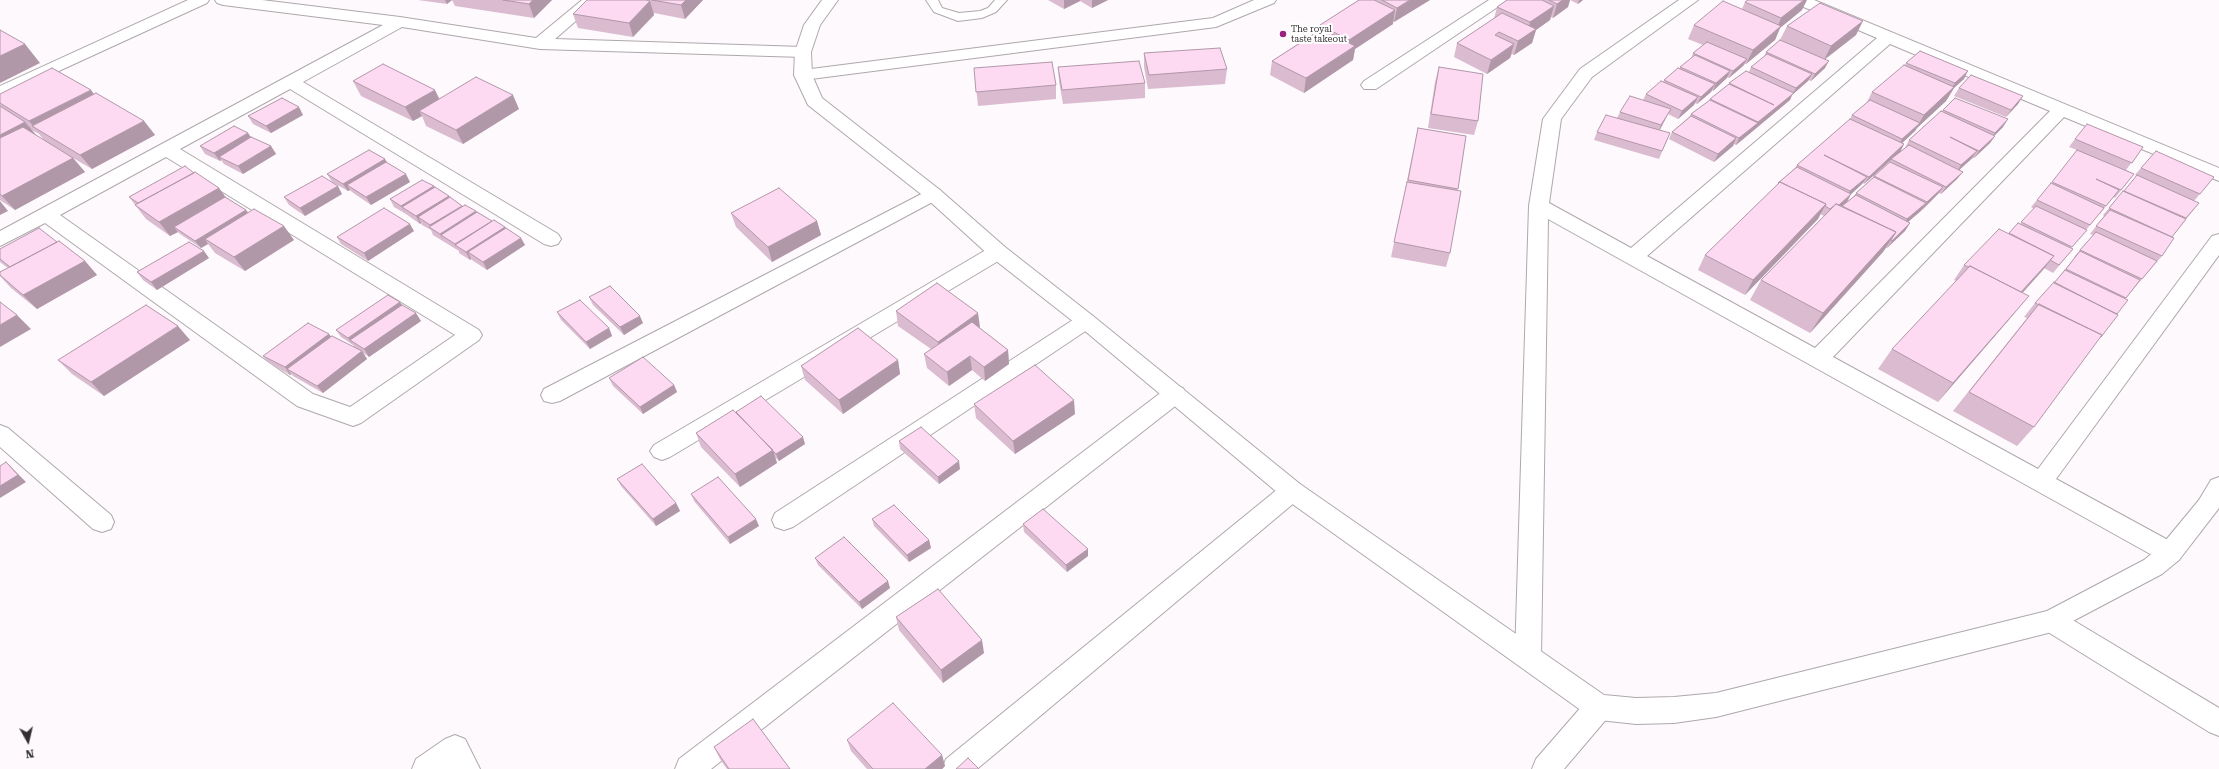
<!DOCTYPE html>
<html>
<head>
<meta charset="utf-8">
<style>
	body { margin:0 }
	#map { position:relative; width:2219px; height:769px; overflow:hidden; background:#fef9fc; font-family:"Roboto Serif",serif }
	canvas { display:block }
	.north { position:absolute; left:8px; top:721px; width:40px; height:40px; -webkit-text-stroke:3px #fff; paint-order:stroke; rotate:172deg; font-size:11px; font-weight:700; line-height:16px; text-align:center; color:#322f31 }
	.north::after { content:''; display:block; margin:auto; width:14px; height:18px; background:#322f31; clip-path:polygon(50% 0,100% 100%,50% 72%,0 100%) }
</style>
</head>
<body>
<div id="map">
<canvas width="2219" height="769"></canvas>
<div class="north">N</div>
</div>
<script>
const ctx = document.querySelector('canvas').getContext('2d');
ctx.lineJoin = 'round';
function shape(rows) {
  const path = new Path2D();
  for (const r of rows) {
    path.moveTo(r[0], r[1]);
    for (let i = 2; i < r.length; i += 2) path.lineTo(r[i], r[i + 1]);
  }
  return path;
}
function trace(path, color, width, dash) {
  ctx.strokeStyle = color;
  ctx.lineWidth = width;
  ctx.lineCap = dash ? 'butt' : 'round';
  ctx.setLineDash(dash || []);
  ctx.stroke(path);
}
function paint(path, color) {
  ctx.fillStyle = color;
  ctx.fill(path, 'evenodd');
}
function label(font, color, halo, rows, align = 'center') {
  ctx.font = font + ' "Roboto Serif",serif';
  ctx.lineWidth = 4;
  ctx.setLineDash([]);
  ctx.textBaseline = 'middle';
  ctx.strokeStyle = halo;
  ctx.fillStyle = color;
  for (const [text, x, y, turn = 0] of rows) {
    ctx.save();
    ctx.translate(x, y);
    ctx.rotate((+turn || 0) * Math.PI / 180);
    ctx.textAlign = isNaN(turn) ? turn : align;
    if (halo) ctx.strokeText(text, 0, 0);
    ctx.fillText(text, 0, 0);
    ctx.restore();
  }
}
const service = shape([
	[926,0,938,0,942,8,959,13,980,11,988,8,995,0,1007,0,996,12,982,18,958,21,934,12,926,0]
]);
const minor = shape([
	[188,0,209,0,207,3,0,98,0,86,188,0],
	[215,0,262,0,400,17,536,38,582,0,600,0,555,39,803,47,809,48,811,52,809,56,803,57,540,49,402,27,303,82,558,234,561,239,558,244,551,246,544,244,290,89,180,149,479,330,482,335,479,340,361,423,353,426,297,406,45,223,0,246,0,231,383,25,223,5,217,3,215,0],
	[166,157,455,335,350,407,313,394,60,215,166,157],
	[1254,0,1276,0,1274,3,1216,27,803,80,797,79,794,75,797,71,803,70,1213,18,1254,0],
	[1489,0,1508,0,1376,89,1364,89,1361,85,1364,81,1489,0],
	[1679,0,1698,0,1592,77,1561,119,1549,203,1631,248,1877,38,1794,3,1792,0,1814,0,2219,168,2219,181,2064,117,1833,357,2038,469,2212,236,2219,234,2219,255,2056,479,2179,546,2182,553,2179,560,2170,563,2161,560,1548,219,1541,657,1537,665,1528,669,1519,665,1515,657,1529,206,1543,119,1580,69,1679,0],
	[1890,44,2050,111,1815,348,1647,256,1890,44],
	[933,188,940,190,943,194,940,198,560,401,552,403,544,401,541,395,544,389,933,188],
	[998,245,1005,247,1008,252,1005,257,670,457,662,460,654,457,650,451,654,445,991,247,998,245],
	[1086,313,1093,316,1097,321,1093,326,793,527,784,530,775,527,772,520,775,513,1079,316,1086,313],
	[1175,386,1183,388,1186,394,1183,400,711,769,675,769,679,759,1167,388,1175,386],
	[0,425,8,428,111,515,114,522,111,529,102,532,93,529,0,447,0,425],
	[1292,481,1300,484,1304,491,1300,498,977,769,942,769,946,759,1284,484,1292,481],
	[2052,610,2061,613,2219,708,2219,736,2209,732,2043,629,2039,621,2043,613,2052,610],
	[1599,694,1609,698,1613,707,1609,716,1564,769,1532,769,1536,759,1589,698,1599,694],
	[455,735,465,739,480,769,412,769,416,759,445,739,455,735]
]);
const tertiary = shape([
	[822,0,838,0,820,25,811,52,812,75,822,98,940,190,1005,247,1093,316,1300,484,1604,695,1636,698,1674,697,1716,693,2047,611,2144,560,2161,546,2199,500,2211,480,2219,477,2219,508,2179,560,2162,574,2052,632,1716,717,1674,723,1636,724,1599,720,1589,716,1284,498,1079,326,991,257,926,198,808,105,794,75,795,52,804,25,822,0]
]);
const wall = shape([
	[418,0,552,0,534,18,455,6,452,0,447,4],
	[587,0,703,0,685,19,654,13,654,15,633,37,578,28,573,14],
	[1048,0,1108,0,1092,8,1080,1,1064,9],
	[1359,0,1430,0,1394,22,1393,21,1393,24,1355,49,1353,60,1304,93,1270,75,1272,61,1319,30,1320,25],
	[1507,0,1583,0,1578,4,1570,0,1568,7,1553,18,1551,17,1550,20,1536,30,1532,43,1514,55,1512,54,1510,58,1487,74,1454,57,1457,43,1494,19,1497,7],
	[1745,2,1802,10,1780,28,1775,40,1746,64,1745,64,1743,66,1729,78,1727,77,1713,91,1712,90,1711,92,1697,104,1695,103,1694,105,1678,119,1668,114,1660,130,1670,133,1659,159,1594,140,1597,132,1617,118,1620,112,1643,100,1646,94,1663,82,1664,80,1680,69,1680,67,1691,59,1693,53,1703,45,1688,39,1694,25,1742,9],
	[1787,26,1856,35,1825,59,1825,68,1811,81,1809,80,1792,95,1790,100,1736,145,1734,144,1733,146,1714,162,1669,139,1672,132,1690,116,1691,114,1710,100,1729,84,1729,83,1749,72,1751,67,1764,57,1766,52,1780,40],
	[1144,53,1227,69,1225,84,1148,89,1144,67],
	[1906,63,1964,79,1954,88,1946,101,1917,128,1915,131,1902,143,1904,144,1900,152,1864,184,1863,183,1851,194,1847,202,1842,206,1854,196,1856,193,1872,179,1874,176,1890,162,1891,159,1905,148,1909,140,1943,110,2003,127,1994,136,1995,136,1990,143,1974,158,1973,158,1959,170,1963,172,1957,179,1941,194,1939,193,1922,210,1921,210,1908,222,1910,223,1905,231,1887,248,1886,248,1883,252,1810,333,1750,300,1761,280,1824,216,1820,214,1818,219,1745,295,1698,270,1705,255,1777,185,1778,183,1795,168,1797,165,1850,119,1852,115,1866,104,1872,92,1905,65],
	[1058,67,1145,83,1145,98,1063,104,1059,81],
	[1439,67,1478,121,1474,135,1428,128,1435,82],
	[974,68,1056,85,1056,99,978,106],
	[353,81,439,99,519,109,463,144,426,126,422,116,413,121,361,96],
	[1959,88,2023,96,2018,104,2006,117,1954,96],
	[91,90,94,94,144,121,155,135,92,169,73,158,85,172,15,210,0,200,0,94],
	[32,130,39,134,44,140,36,135],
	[303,115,271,133,253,124,248,116],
	[1418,128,1466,136,1457,191,1450,253,1446,267,1391,257],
	[248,133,251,137,271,146,276,154,243,174,224,164,221,160,220,161,205,154,200,146],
	[2075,139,2143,147,2126,170,2134,174,2115,198,2113,197,2100,214,2099,214,2086,230,2087,230,2071,248,2073,249,2053,273,2044,268,2022,293,2013,315,1938,402,1878,369,1892,349,1956,281,1954,280,1964,265,2009,233,2020,224,2034,209,2031,207,2037,200,2052,184,2077,150,2069,147],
	[385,159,386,162,410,182,371,205,352,192,350,190,348,191,332,182,327,174],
	[2141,168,2214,177,2194,201,2199,203,2172,237,2162,256,2136,286,2125,299,2117,314,2101,337,2097,341,2034,427,2017,446,1953,411,2027,318,2024,317,2035,303,2054,283,2075,257,2074,257,2080,250,2093,235,2090,234,2104,216,2103,215,2137,176,2135,175],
	[194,173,219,188,226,198,246,210,248,212,294,240,245,271,215,253,208,244,201,248,180,234,178,232,170,236,146,219,129,197],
	[434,186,434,187,449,196,450,198,463,206,476,212,492,222,506,228,525,245,487,270,472,260,471,259,470,260,459,253,459,251,433,235,431,230,422,225,421,223,420,224,406,214,394,207,390,199],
	[342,194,305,216,289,205,284,197],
	[731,213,817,221,821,235,772,262,736,227],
	[414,231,368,261,341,244,337,237],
	[57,242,85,261,97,275,37,309,11,288,0,276,0,272,8,268,0,262,0,249],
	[209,258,157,290,143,280,137,272],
	[589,297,643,323,624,335,593,305],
	[400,302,402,305,421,321,369,357,363,353,367,359,323,393,293,376,291,374,290,375,269,363,263,356,329,334,331,337,355,348,353,345,341,337,336,330],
	[896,311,980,327,980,328,1008,350,1009,364,985,381,972,370,949,386,927,368,924,354,931,349,898,326],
	[557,312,609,328,612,336,590,349,561,320],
	[190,340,104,396,72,374,58,360],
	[898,360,900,374,843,414,805,380,801,366],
	[609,378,674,385,677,392,643,414,613,386],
	[974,404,1075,414,1015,454,976,418],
	[736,412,805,444,779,461,775,457,777,463,740,487,701,447,696,433],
	[899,441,960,469,939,484,900,449],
	[617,479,676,503,680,511,656,526,621,486],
	[691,494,759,526,730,544,694,501],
	[872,519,929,540,931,548,909,562,874,526],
	[1023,524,1088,556,1067,572,1024,532],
	[815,558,890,588,862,609,818,565],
	[896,617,984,653,943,683,899,630],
	[847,740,942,755,945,766,942,769,867,769,851,751],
	[714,747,790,769,727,769,720,759]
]);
const shadedWall = shape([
	[445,0,452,0,447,4],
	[533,0,552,0,534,18,529,4],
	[686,0,703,0,685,19,681,5],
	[1064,0,1080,0,1080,1,1064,9],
	[1092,0,1108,0,1092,8],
	[1410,0,1430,0,1394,22,1397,8],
	[1563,0,1570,0,1568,7,1553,18,1557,4],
	[1579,0,1583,0,1578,4],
	[1804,0,1807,0,1802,10,1780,28,1775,40,1746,64,1753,50,1776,31,1781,18],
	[650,1,654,15,633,37,629,23],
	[1554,6,1550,20,1536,30,1532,43,1514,55,1518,41,1527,35,1530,22],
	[1395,10,1393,24,1355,49,1353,60,1304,93,1306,78,1348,51,1349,40],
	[1863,21,1856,35,1824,60,1831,46],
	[25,44,40,63,0,83,0,56],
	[1514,44,1510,58,1487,74,1491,60],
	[1747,59,1743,66,1729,78,1733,71],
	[1829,61,1825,68,1811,81,1815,74],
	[1730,71,1727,78,1713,91,1716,83],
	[1968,71,1964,79,1954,88,1946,101,1917,128,1915,131,1898,147,1902,139,1918,125,1924,115,1950,90,1955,83],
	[1812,74,1808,81,1792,95,1790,100,1736,145,1739,138,1793,93,1796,88],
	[1715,84,1711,92,1697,104,1701,97],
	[91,90,101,105,34,127,29,121],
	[435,90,442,104,419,111,422,116,413,121,405,107],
	[513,95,519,109,463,144,456,130],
	[2023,96,2018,104,2006,117,2011,110],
	[1698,97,1694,105,1678,119,1682,111],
	[299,107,303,115,271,133,266,126],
	[1671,109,1667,116,1658,133,1661,125],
	[2008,119,2003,127,1990,140,1995,133],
	[144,121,155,135,92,169,80,155],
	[25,122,37,136,0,155,0,135],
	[248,133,253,141,219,157,221,160,220,161,214,153],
	[1995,136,1990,143,1974,158,1979,151],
	[1736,138,1733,146,1714,162,1718,154],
	[1904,144,1900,152,1864,184,1869,177],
	[271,146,276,154,243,174,238,166],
	[1977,151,1972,158,1956,173,1961,165],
	[73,158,85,172,15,210,2,196],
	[385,159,389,166,347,185,350,190,348,191,343,184],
	[1963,172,1957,179,1941,194,1946,187],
	[406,174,410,182,371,205,366,197],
	[1867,177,1862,184,1846,199,1850,191],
	[338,186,342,194,305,216,300,208],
	[434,186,438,194,402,207,406,214,401,206],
	[1943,187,1938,194,1922,210,1927,202],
	[219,188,229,202,174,227,178,232,170,236,159,222],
	[1851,194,1847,202,1828,218,1832,210],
	[449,196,453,204,418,217,421,223,420,224,416,216],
	[0,201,8,211,0,215],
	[1926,203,1921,211,1902,227,1907,219],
	[1826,204,1818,219,1745,295,1753,280],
	[462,206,466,213,433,230,430,225],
	[246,210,251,218,205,239,208,244,201,248,195,241],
	[476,211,480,219,441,235,444,242,440,234],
	[492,221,496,228,456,246,455,244],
	[817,221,821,235,772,262,768,247],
	[1910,223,1905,231,1887,248,1892,241],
	[410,224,414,231,368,261,364,253],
	[284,226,294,240,245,271,234,257],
	[505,227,509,235,468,252,471,259,470,260,466,252],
	[1896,232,1883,252,1810,333,1823,313],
	[521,238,525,245,487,270,483,262],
	[204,251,209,258,157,290,151,282],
	[2054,256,2043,270,2009,308,2020,294],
	[85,261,97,275,37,309,23,295],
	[2029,296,2013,315,1938,402,1953,383],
	[400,302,405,310,350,340,353,345,348,338],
	[416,313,421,321,369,357,364,349],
	[978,313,980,327,940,356,938,342],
	[17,315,31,329,0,347,0,325],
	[640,316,643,323,624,335,620,327],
	[178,326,190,340,104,396,91,382],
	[609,328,612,336,590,349,586,342],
	[329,334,335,342,287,369,291,374,290,375,285,367],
	[1008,350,1009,364,985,381,984,367],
	[362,351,367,359,323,393,317,386],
	[970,356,972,370,949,386,947,372],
	[898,360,900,374,843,414,839,400],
	[674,385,677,392,643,414,640,407],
	[1074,400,1075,414,1015,454,1013,441],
	[803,437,805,444,779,461,776,454],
	[773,450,777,463,740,487,735,474],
	[959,461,960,469,939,484,938,477],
	[6,462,26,482,0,498,0,486],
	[676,503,680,511,656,526,653,519],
	[756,519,759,526,730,544,728,537],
	[929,540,931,548,909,562,907,555],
	[1088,549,1088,556,1067,572,1066,565],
	[888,581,890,588,862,609,859,602],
	[982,640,984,653,943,683,941,670],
	[942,755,945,766,942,769,925,769]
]);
const building = shape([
	[503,0,533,0,529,4,503,0],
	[587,0,646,0,650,1,629,23,573,14,587,0],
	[652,0,686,0,681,5,652,0],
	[1359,0,1374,0,1395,10,1349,40,1320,25,1359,0],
	[1382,0,1410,0,1397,8,1382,0],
	[1507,0,1542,0,1554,6,1530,22,1497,7,1507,0],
	[1549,0,1563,0,1557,4,1549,0],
	[1748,0,1804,0,1781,18,1745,2,1748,0],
	[1723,1,1781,26,1753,50,1694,25,1723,1],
	[1820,3,1863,21,1831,46,1787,26,1820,3],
	[1502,13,1536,29,1518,41,1499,32,1495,35,1514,44,1491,60,1457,43,1502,13],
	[1322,29,1355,46,1306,78,1272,61,1322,29],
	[0,30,25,44,0,56,0,30],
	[1780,40,1829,61,1815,74,1766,52,1780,40],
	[1707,42,1747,59,1733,71,1693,53,1707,42],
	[1220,48,1227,69,1149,75,1144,53,1220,48],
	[1920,51,1968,71,1955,83,1906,63,1920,51],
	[1767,54,1812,74,1796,88,1751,67,1767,54],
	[1695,55,1730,71,1716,83,1680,67,1695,55],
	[1139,61,1145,83,1062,90,1058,67,1139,61],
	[1052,62,1056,85,976,92,974,68,1052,62],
	[383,64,435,90,405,107,353,81,383,64],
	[1904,65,1954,87,1924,115,1872,92,1904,65],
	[1439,67,1483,74,1478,121,1431,114,1439,67],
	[52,68,91,90,29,121,0,103,0,94,52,68],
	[1678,68,1715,84,1701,97,1664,80,1678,68],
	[1746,71,1794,93,1758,122,1710,99,1729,84,1774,105,1729,83,1746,71],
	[1971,75,2023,96,2011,110,1959,88,1971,75],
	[476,77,513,95,456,130,419,111,476,77],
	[1661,81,1698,97,1682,111,1646,94,1661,81],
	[96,93,144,121,80,155,32,126,96,93],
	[1630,96,1671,109,1661,125,1620,112,1630,96],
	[282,98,299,107,266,126,248,116,282,98],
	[1955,98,2008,119,1995,133,1943,110,1955,98],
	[1710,100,1758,123,1739,138,1691,114,1710,100],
	[1870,100,1920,123,1902,139,1852,115,1870,100],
	[0,106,25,122,0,135,0,106],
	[1941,111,1995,136,1979,151,1950,137,1977,151,1961,165,1909,140,1941,111],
	[1606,115,1670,133,1662,151,1597,132,1606,115],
	[1691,116,1736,138,1718,154,1672,132,1691,116],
	[1850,119,1904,144,1869,177,1824,155,1867,177,1850,191,1797,165,1850,119],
	[2087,124,2143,147,2132,163,2075,139,2087,124],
	[234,126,248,133,214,153,200,146,234,126],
	[23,127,73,158,2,196,0,194,0,138,23,127],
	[1418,128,1466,136,1458,189,1408,180,1418,128],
	[251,137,271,146,238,166,219,157,251,137],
	[1909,145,1963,172,1946,187,1891,159,1909,145],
	[369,150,385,159,343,184,327,174,369,150],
	[2077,150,2134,174,2121,190,2096,179,2119,190,2106,206,2052,182,2077,150],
	[2156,151,2214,177,2200,194,2141,168,2156,151],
	[386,162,406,174,366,197,347,185,386,162],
	[1890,162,1943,187,1927,202,1874,176,1890,162],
	[185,166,194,173,138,203,129,197,185,166],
	[1797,167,1851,194,1839,205,1836,204,1830,209,1825,206,1826,204,1780,182,1779,183,1778,183,1797,167],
	[195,172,219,188,159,222,135,205,195,172],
	[2137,175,2199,203,2186,218,2124,191,2137,175],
	[322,176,338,186,300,208,284,197,322,176],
	[1874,177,1926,203,1907,219,1856,193,1874,177],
	[422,180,434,186,401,206,390,199,422,180],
	[1407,182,1461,191,1450,253,1394,242,1407,182],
	[1780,182,1826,204,1753,280,1705,255,1780,182],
	[2051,183,2104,208,2090,225,2037,200,2051,183],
	[435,187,449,196,416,216,402,207,435,187],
	[779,188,817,221,768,247,731,213,779,188],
	[2123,191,2186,219,2172,237,2109,208,2123,191],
	[1856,195,1910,223,1892,241,1891,240,1896,232,1842,206,1856,195],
	[225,197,246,210,195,241,174,227,225,197],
	[450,197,462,206,430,225,418,217,450,197],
	[1836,204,1896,232,1823,313,1761,280,1836,204],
	[465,205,476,211,440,234,429,227,465,205],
	[2036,206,2087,230,2072,247,2021,222,2036,206],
	[384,208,410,224,364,253,337,237,384,208],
	[254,209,284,226,234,257,205,239,254,209],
	[2110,210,2174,238,2162,256,2096,226,2110,210],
	[477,212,492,221,455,244,441,235,477,212],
	[494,220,505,227,466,252,455,245,494,220],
	[2018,223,2073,249,2059,265,2050,260,2054,256,2009,233,2018,223],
	[39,228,57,242,10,267,0,259,0,249,39,228],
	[506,228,521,238,483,262,468,252,506,228],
	[1999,229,2054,256,2021,292,1970,266,1968,267,1964,265,1999,229],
	[2096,232,2157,261,2142,279,2080,250,2096,232],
	[59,241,85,261,23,295,0,275,0,272,59,241],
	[189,242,204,251,151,282,137,272,189,242],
	[2080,251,2140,280,2126,298,2066,269,2080,251],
	[1970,266,2029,296,1953,383,1892,349,1970,266],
	[2065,270,2128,300,2117,314,2054,283,2065,270],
	[2054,282,2118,315,2101,337,2101,336,2102,335,2035,303,2054,282],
	[937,283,978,313,938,342,896,311,937,283],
	[610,286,640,316,620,327,589,297,610,286],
	[388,295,400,302,348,338,336,330,388,295],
	[580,300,609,328,586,342,557,312,580,300],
	[0,302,17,315,0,325,0,302],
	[2039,304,2102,335,2034,427,1969,392,2039,304],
	[146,305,178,326,91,382,58,360,146,305],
	[402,305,416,313,364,349,350,340,402,305],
	[972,322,1008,350,984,367,970,356,947,372,924,354,972,322],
	[308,323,329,334,285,367,263,356,308,323],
	[858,328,898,360,839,400,801,366,858,328],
	[332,336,362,351,317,386,287,369,332,336],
	[643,357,674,385,640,407,609,378,643,357],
	[1035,365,1074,400,1013,441,974,404,1035,365],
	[761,396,803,437,776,454,736,412,761,396],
	[733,410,773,450,735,474,696,433,733,410],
	[921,427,959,461,938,477,899,441,921,427],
	[6,462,18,475,0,486,0,466,6,462],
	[642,464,676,503,653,519,617,479,642,464],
	[718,477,756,519,728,537,691,494,718,477],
	[894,505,929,540,907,555,872,519,894,505],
	[1043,509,1088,549,1066,565,1023,524,1043,509],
	[844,537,888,581,859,602,815,558,844,537],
	[938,589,982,640,941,670,896,617,938,589],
	[893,703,942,755,925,769,873,769,847,740,893,703],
	[753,719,790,769,729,769,714,747,753,719],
	[968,758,979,769,956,769,968,758]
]);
const markers = [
	[1283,34,4,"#97227f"]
];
const farPoinames = [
	["The royal",1291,29],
	["taste takeout",1291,39]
];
trace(service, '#aea8ac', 2);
trace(minor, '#aea8ac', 2);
trace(tertiary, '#aea8ac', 2);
paint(service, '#fff');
paint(minor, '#fff');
paint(tertiary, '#fff');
paint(wall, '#dabbd0');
paint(shadedWall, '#b198a9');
paint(building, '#fdd9f2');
trace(building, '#b198a9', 1);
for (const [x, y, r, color] of markers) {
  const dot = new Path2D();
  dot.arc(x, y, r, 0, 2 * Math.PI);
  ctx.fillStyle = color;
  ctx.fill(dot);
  trace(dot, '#fff', 1.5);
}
label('9px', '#322f31', '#fff', farPoinames, 'left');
</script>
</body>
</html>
